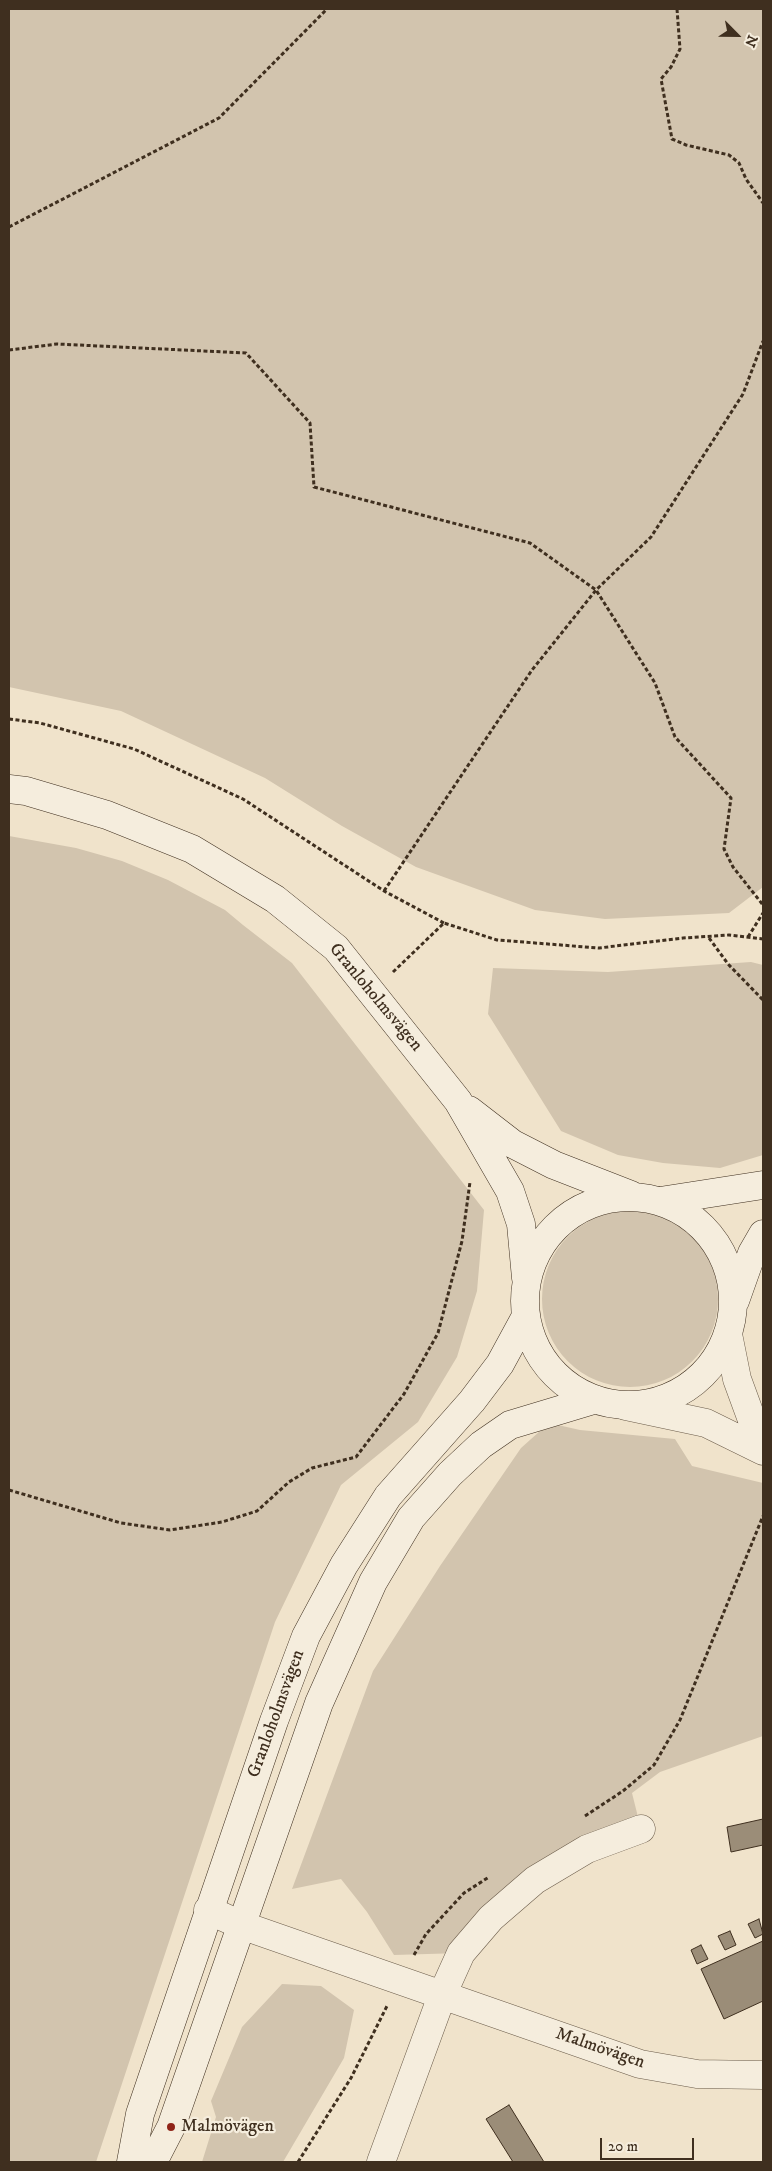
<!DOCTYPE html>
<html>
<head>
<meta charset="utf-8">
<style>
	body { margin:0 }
	#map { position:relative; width:772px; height:2171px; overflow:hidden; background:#f0e3cb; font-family:"IM FELL DW Pica",serif }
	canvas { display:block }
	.frame { position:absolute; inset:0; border:10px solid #3f2f1f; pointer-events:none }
	.north { position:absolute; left:712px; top:10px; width:50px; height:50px; -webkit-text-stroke:4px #f5eddd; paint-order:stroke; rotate:113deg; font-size:14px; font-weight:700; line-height:20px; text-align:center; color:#3f2f1f }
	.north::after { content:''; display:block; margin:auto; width:18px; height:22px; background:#3f2f1f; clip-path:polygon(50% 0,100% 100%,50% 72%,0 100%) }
	.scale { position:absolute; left:600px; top:2138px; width:94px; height:22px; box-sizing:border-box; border:2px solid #3f2f1f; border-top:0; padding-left:6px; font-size:15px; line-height:18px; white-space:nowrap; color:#3f2f1f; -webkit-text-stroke:4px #f5eddd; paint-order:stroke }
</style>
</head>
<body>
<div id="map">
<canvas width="772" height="2171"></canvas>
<div class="frame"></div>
<div class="north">N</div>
<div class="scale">20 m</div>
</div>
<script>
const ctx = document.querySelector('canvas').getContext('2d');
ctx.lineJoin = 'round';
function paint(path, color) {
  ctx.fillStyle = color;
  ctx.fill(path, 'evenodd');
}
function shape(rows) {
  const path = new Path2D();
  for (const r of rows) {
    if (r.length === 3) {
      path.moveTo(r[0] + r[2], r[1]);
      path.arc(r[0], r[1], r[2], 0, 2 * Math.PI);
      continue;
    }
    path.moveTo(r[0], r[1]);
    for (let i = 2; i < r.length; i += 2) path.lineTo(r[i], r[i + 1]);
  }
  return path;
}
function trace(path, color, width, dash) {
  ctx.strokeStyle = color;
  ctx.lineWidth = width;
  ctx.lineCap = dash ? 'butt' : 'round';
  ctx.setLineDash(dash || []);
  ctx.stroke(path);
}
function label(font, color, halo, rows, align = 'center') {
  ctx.font = font + ' "IM FELL DW Pica",serif';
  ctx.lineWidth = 4.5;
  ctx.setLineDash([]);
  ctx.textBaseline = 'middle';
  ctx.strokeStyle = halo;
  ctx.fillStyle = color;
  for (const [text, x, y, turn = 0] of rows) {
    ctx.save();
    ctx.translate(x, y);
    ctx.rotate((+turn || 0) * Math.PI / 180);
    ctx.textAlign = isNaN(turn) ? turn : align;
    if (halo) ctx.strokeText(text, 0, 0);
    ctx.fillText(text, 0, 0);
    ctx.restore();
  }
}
const green = shape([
	[9,9,763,9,763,887,729,913,605,919,535,910,416,867,342,826,265,778,121,711,9,687],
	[9,836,76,848,122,861,168,880,225,910,243,925,292,963,484,1210,477,1291,457,1357,418,1422,341,1485,275,1622,96,2162,9,2162],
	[751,962,763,965,763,1155,720,1168,663,1163,618,1155,561,1131,488,1014,493,968,608,972],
	[630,1299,88],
	[549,1423,580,1430,675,1439,692,1466,763,1483,763,1736,660,1772,632,1793,641,1829,561,1865,461,1953,394,1955,367,1912,341,1879,292,1889,373,1671,440,1566,521,1448],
	[282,1984,321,1986,354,2010,344,2058,283,2162,202,2162,216,2117,211,2101,242,2027]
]);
const building = shape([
	[763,1819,763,1845,731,1852,727,1827,763,1819],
	[759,1919,763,1934,755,1938,748,1924,759,1919],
	[730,1931,736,1945,725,1950,718,1936,730,1931],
	[763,1941,763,2001,724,2019,701,1969,763,1941],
	[701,1945,708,1959,697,1964,691,1950,701,1945],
	[509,2105,544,2162,513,2162,486,2119,509,2105]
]);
const path = shape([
	[677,9,680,49,671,67,661,79,672,139,686,145,729,155,739,163,746,179,763,203],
	[9,227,219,118,327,9],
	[9,350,57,344,246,353,310,423,314,487,530,543,596,590,655,683,675,737,731,798,724,849,733,867,763,905],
	[9,719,40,723,134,749,243,799,384,891,444,923],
	[384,891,532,670,596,590,651,537,743,394,763,341],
	[748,937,763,913],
	[709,938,728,964,763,1000],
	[393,972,444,923,497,940,599,948,683,938,729,935,763,939],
	[9,1490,121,1523,170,1530,222,1522,257,1511,289,1482,312,1468,356,1457,404,1394,438,1333,462,1241,470,1182],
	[585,1816,623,1791,654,1765,680,1720,763,1516],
	[414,1955,426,1934,464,1893,489,1877],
	[298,2162,351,2078,387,2006]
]);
const street = shape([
	[728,1334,737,1379,752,1420,763,1438],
	[626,1406,706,1423,763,1451],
	[208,1910,241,1925,640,2064,697,2074,763,2075],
	[381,2162,443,1993,461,1953,491,1918,535,1880,587,1849,641,1829]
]);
const secondary = shape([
	[9,789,26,791,107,815,192,849,275,899,336,948,458,1101,510,1191,521,1224,526,1278],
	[469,1110,513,1144,554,1165,631,1195],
	[629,1301,104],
	[660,1201,763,1185],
	[735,1301,752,1253,763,1234],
	[131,2162,140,2114,274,1721,306,1636,344,1565,388,1496,472,1401,500,1364,525,1318],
	[153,2162,171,2127,319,1703,373,1582,411,1518,450,1474,481,1445,510,1425,593,1400]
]);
const markers = [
	[171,2127,5,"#8f2418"]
];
const streetNames = [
	["Granloholmsvägen",375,998,50],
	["Granloholmsvägen",277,1714,-70],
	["Malmövägen",600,2049,19]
];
const poiNames = [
	["Malmövägen",181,2127]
];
paint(green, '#d2c4ae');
paint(building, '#9b8d78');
trace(building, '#3f2f1f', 1);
trace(street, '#6b5c4a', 29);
trace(secondary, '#3f2f1f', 29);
trace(path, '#3f2f1f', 3, [4, 2.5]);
trace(street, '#f5eddd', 28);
trace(secondary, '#f5eddd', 28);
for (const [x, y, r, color] of markers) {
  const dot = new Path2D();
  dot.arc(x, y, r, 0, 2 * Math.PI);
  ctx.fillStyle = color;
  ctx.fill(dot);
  trace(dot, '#f5eddd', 2);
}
label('18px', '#3f2f1f', '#f5eddd', streetNames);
label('18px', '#3f2f1f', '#f5eddd', poiNames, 'left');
</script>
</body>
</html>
